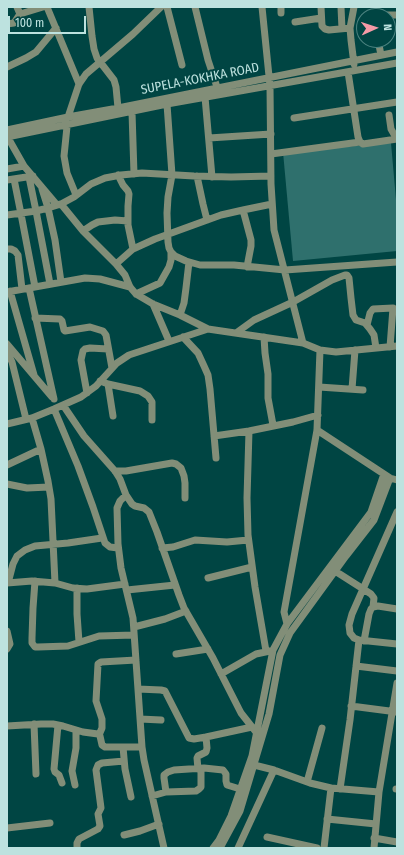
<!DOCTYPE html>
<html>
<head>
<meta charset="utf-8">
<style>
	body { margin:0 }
	#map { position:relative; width:404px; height:855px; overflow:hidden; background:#004543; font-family:"Fira Sans Condensed",sans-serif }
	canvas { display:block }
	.frame { position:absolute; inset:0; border:8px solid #bde2df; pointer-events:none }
	.north { position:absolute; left:356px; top:8px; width:40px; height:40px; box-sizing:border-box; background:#004543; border:1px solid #4c8481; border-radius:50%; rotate:87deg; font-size:11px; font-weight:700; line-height:16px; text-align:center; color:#bde2df }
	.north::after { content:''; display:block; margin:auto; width:14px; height:18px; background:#f49aa6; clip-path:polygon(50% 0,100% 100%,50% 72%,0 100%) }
	.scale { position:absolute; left:8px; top:16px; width:78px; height:18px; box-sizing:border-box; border:2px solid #bde2df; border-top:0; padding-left:5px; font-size:12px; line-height:14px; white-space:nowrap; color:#bde2df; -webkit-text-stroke:3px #004543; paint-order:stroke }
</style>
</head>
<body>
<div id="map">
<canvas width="404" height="855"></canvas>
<div class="frame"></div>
<div class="north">N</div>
<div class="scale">100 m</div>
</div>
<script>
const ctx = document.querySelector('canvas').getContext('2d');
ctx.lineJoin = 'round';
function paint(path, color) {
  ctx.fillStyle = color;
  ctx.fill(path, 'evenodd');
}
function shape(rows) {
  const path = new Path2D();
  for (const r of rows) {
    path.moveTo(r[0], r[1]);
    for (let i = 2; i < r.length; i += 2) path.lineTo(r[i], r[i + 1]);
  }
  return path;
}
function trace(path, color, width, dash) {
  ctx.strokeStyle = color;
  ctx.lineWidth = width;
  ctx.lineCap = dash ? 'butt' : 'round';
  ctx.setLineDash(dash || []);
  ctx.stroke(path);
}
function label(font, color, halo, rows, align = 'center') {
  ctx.font = font + ' "Fira Sans Condensed",sans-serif';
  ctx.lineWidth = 4;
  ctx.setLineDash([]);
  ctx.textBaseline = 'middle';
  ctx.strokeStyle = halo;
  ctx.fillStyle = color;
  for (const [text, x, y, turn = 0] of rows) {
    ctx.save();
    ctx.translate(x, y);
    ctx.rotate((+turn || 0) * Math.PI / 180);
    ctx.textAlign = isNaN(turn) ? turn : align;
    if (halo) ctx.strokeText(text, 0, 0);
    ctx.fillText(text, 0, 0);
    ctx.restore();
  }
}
const water = shape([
	[391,143,397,211,397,251,293,261,283,152]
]);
const minor = shape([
	[17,7,20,14,43,7],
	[47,7,79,84],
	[89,7,92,36,94,49,97,58,114,80,116,87,118,108],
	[167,7,182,65],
	[195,7,208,60,217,87,218,91],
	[262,7,270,86,271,184,274,230,303,343,320,350,317,430,284,612,287,624],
	[281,7,281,13],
	[321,7,322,26,325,29,329,30,350,28],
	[341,7,342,29],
	[375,15,397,15],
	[295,22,321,18],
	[7,24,14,23,20,14],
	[378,40,381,55],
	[354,64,351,40,350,28,354,7],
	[7,67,26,58,36,52,56,28],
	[348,72,358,137,360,142,363,144,397,139],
	[205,97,212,177],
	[167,104,172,175,168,197,167,213,168,242,169,248,171,252,175,256,186,261,200,265,234,265,285,270,397,262],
	[132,112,134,174],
	[389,115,391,129,395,136,397,138],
	[294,118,397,102],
	[7,130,68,117,118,108,397,52],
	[7,136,24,166,57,205,61,204,83,231,116,264,125,275,130,287,136,294,153,304,180,315,208,329,303,343],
	[7,137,167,104,397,63],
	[209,138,271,134],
	[271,154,360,142],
	[7,169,24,166],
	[118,175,123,185,128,191,129,194,128,206,128,225,133,249],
	[197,176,203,204,207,220],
	[29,177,36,211,50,284],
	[14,179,21,214,35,287],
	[7,180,33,176],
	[42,189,48,208,55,240,61,282],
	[76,195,67,173,64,156,68,117,79,84,86,74,133,34,161,7],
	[243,210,251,240,251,246,247,267],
	[7,215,36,211,48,208,61,204,74,197,91,184,105,178,121,175,142,173,194,176,231,177,271,176],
	[83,231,92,225,98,222,115,220,128,221],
	[7,249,11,249,15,251,18,255,22,289],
	[116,264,133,249,155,239,221,215,243,210,272,204],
	[29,288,54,399],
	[10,291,34,375],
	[7,292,85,278,100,279,130,287],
	[136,294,160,283,169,267,171,260,171,252],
	[153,304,169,341],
	[180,315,184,303,186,288,189,262],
	[35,318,60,319,62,321,64,330,65,331,90,327,103,331,106,335,112,368],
	[367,325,370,313,373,309,393,308,390,347],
	[236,333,254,320,293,302,332,280,345,275,347,275,349,278,351,298,353,315,356,320,365,323,370,329,374,335,376,348],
	[183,337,198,353,204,366,208,375,210,389,216,458],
	[264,337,265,353,268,374,268,398,273,425],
	[7,344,52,397],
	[320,350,336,352,397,346],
	[7,352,12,362,26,419],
	[100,381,108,384,140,391,148,396,152,402,152,420],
	[108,384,113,416],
	[319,387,363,390],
	[352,389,355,350],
	[87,393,81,360,83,351,85,349,90,348,108,349],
	[63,405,84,436,115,471,120,479,126,495,132,504,135,506,144,508,149,512,157,532,179,595,184,608,213,658,241,713,256,732],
	[54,409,78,466,93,507,105,543,110,547,118,548],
	[32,418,41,449,48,481,51,499,55,583],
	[7,424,32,418,54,409,81,397,96,386,117,363,129,355,208,329],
	[317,430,390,478,397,480],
	[249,431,247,498,248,535,255,587,266,651],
	[214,436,249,431,293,422,318,415],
	[7,465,41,449],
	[115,471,126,471,172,463,176,464,181,468,184,476,185,483,185,498],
	[7,484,27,488,49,487],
	[126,495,120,501,117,508,118,544,121,568,133,618,142,747,144,760,164,848],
	[162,548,173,547,195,540,227,542,248,540],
	[335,571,371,594,374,598,373,607],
	[208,578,252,567],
	[35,581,33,608,32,638,32,643,35,647,38,647,68,646,99,636,134,635],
	[7,583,32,581,55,583,73,588,87,589,125,584],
	[8,583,13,564,17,556,25,550,35,546,68,543,102,538],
	[77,588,77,614,79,642],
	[127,590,175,585],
	[134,627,165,619,186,611],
	[7,631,10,644,7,649],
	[359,640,354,638,350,633,349,625,352,614,397,512],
	[364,641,369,614,371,609,373,607,378,606,397,609],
	[176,654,208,649],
	[356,666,397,671],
	[221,674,256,654,270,651],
	[138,689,161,690,165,691,189,738,194,739,206,737],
	[351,706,397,712],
	[140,719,161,720],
	[34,724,36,774],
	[58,725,54,769,55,772,59,775,62,783],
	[7,726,41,724,53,724,63,726,83,732,98,734,100,736,102,745,105,747,142,747],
	[99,735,102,728,102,719,96,701,98,664,101,662,136,660],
	[123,747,125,769,131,797],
	[254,765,274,770,310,783,331,788],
	[198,769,197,758,198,756,206,752,207,748,206,737,252,727],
	[307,782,322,728],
	[75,785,72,771,76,748,76,730],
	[340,789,350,720,359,640,397,644],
	[396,789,397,789],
	[166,792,164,778,164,775,168,772,174,770,204,768,223,770,226,774,226,781,227,785,240,789],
	[152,796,166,792,196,791,199,789,201,787,201,769],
	[327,819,376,824],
	[7,828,50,823],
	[124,835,140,831,159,824],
	[267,837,317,848],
	[374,838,397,842],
	[77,848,77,843,79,839,98,829,100,826,98,814,101,808,96,770,98,765,102,763,124,761],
	[213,848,219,840,231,816,252,756,273,650,287,624,371,512,384,474],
	[220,848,240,811,269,714,280,655,290,633,346,556,374,520,390,478],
	[238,848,274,770],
	[324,848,331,788,379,792],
	[374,848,379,792,397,683]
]);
const streetNames = [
	["SUPELA-KOKHKA ROAD",200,79,-11]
];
paint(water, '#2f706d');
trace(minor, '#828e78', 7);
label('13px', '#bde2df', '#004543', streetNames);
</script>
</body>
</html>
